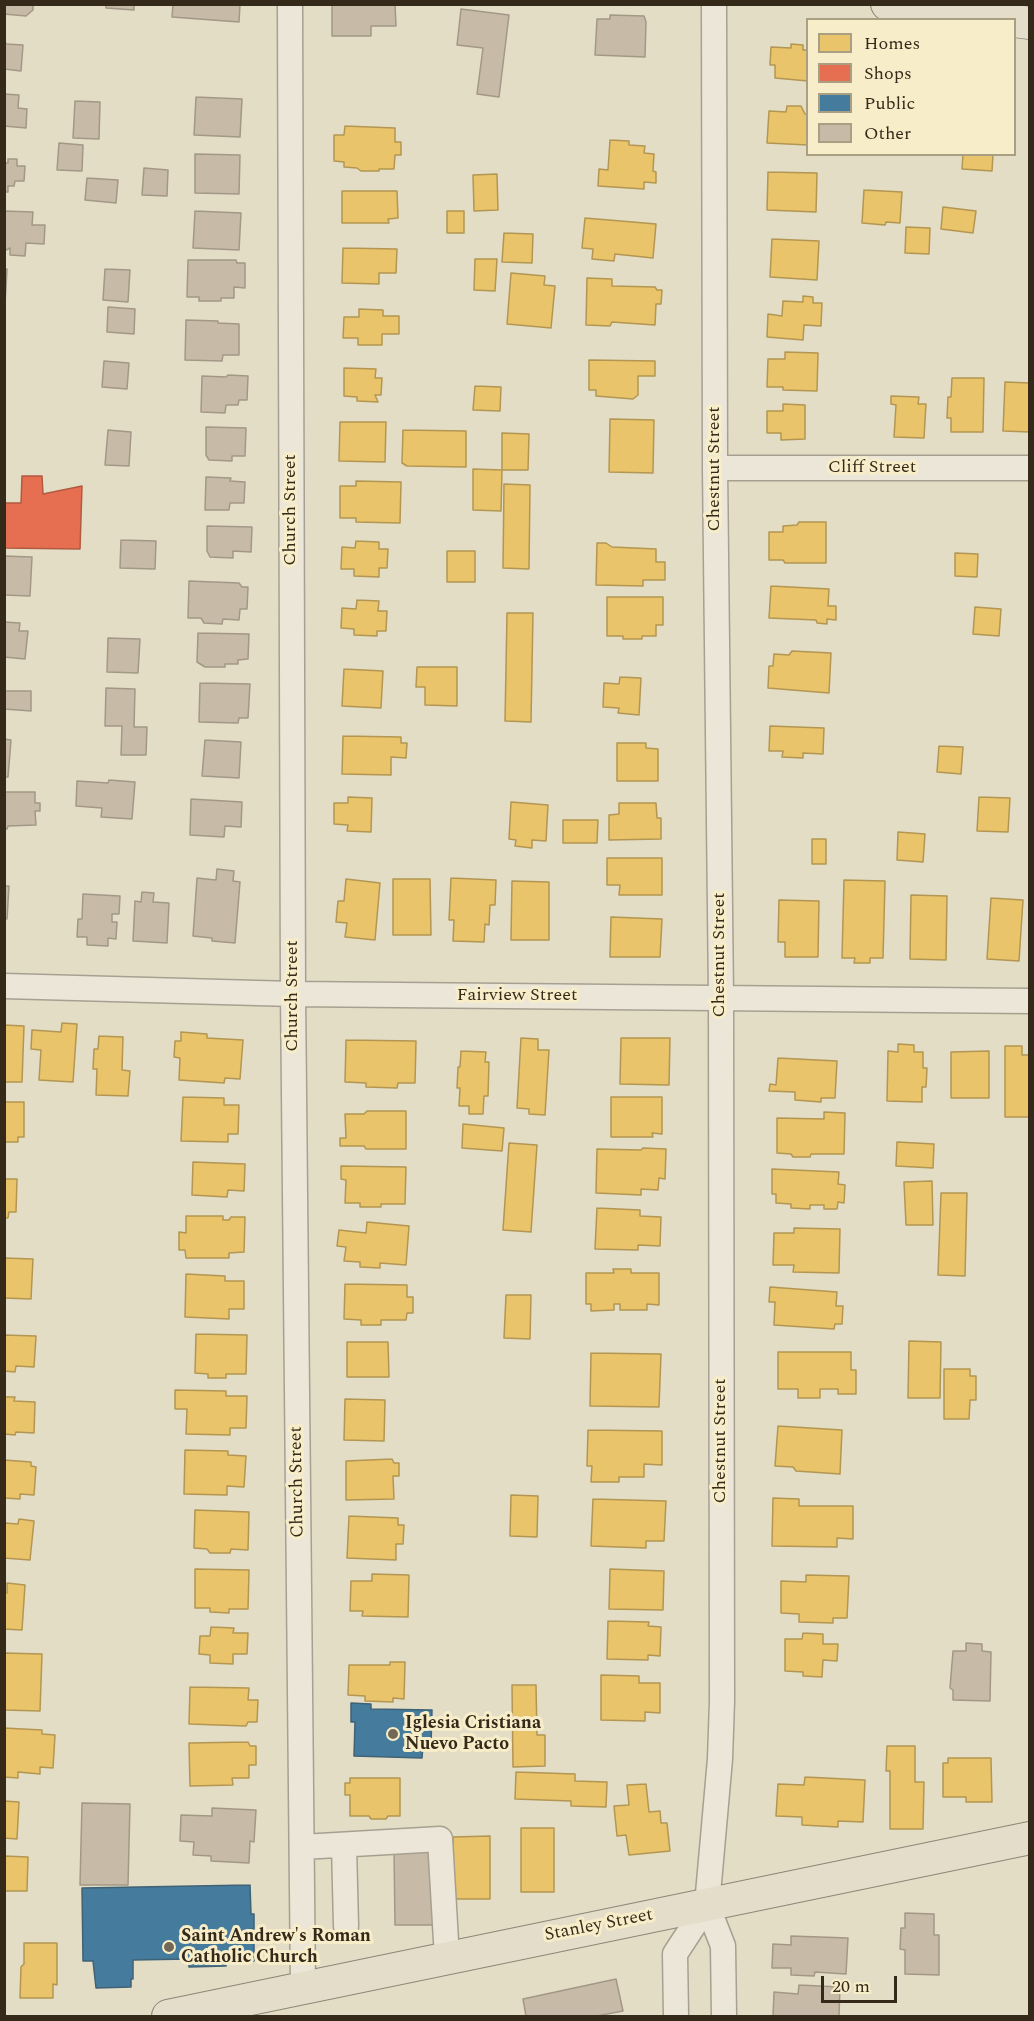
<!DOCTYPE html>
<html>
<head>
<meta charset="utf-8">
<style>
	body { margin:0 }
	#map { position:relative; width:1034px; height:2021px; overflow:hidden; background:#e3ddc6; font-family:Spectral,serif }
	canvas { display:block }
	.frame { position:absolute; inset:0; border:6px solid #352919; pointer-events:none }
	.legend { position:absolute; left:806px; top:18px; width:210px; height:138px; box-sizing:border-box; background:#f7edc9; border:2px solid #a99f83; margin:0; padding:8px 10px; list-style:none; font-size:18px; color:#352919 }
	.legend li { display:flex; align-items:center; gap:12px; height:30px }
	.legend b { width:30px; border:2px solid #a99f83 }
	.scale { position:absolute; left:821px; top:1976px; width:76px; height:27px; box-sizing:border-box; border:3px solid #352919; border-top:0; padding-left:8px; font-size:18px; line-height:21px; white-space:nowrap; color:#352919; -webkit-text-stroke:4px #f7edc9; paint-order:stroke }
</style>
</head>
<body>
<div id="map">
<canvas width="1034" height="2021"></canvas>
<div class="frame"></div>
<ul class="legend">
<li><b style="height:16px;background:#e9c46a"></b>Homes</li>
<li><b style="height:16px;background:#e76f51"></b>Shops</li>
<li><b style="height:16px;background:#457b9d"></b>Public</li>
<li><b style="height:16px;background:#c7baa7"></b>Other</li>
</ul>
<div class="scale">20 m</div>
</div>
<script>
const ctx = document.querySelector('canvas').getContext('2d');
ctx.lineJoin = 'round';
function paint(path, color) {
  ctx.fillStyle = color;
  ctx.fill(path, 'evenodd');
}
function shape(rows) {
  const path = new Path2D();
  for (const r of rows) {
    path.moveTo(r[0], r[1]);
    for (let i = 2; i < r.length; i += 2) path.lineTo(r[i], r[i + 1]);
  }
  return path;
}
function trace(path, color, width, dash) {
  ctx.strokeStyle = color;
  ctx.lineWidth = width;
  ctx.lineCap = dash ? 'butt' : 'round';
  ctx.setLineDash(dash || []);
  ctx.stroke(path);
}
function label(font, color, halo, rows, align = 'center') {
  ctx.font = font + ' Spectral,serif';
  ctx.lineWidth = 6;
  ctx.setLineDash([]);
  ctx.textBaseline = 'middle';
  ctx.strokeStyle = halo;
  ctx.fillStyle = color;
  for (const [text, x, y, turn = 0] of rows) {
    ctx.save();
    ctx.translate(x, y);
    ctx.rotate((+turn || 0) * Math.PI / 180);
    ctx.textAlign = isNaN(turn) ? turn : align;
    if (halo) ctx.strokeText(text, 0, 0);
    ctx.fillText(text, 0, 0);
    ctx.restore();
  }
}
const homes = shape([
	[791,44,803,45,803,50,808,50,808,81,775,78,775,65,770,65,771,47,791,48,791,44],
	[787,106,801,106,805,114,808,114,808,145,767,143,769,111,786,112,787,106],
	[345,126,395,128,395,142,401,142,401,155,395,155,394,169,379,169,379,171,361,171,357,168,344,167,344,162,334,161,334,135,344,135,345,126],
	[610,140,629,141,629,145,645,146,644,153,654,154,653,171,656,172,656,183,644,182,644,189,598,186,599,169,608,170,610,140],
	[963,154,993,154,992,171,962,169,963,154],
	[768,172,817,173,816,212,767,210,768,172],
	[497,174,498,210,474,211,473,175,497,174],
	[864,190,902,192,900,223,886,222,885,225,862,223,864,190],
	[342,191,397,191,398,218,388,219,389,223,342,223,342,191],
	[943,207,976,211,973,233,941,229,943,207],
	[447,211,464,211,464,233,447,233,447,211],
	[585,218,656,224,653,258,615,254,614,261,592,259,593,249,582,248,585,218],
	[906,227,930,228,929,254,905,253,906,227],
	[504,233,533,234,532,263,502,262,504,233],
	[772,239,819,241,817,280,770,277,772,239],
	[343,248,397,249,396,273,379,273,379,284,342,283,343,248],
	[475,259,497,259,495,291,474,290,475,259],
	[511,273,545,276,544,285,555,286,551,328,507,324,511,273],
	[587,278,612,279,612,286,655,287,657,290,662,290,661,304,656,304,655,325,612,322,610,326,586,325,587,278],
	[803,296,813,297,813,303,822,303,821,326,804,325,803,340,767,337,768,314,782,316,783,301,803,302,803,296],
	[359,309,383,310,383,316,399,316,399,334,382,334,382,345,358,345,358,338,343,338,344,317,359,317,359,309],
	[785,352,818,353,817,391,783,390,783,387,767,387,768,359,785,359,785,352],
	[589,360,655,361,655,376,638,376,638,395,633,399,596,396,596,390,589,390,589,360],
	[344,368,376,369,375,378,382,378,381,395,375,395,378,402,357,401,357,397,344,396,344,368],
	[952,378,984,378,983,432,951,432,951,418,947,418,948,397,951,397,952,378],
	[1005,382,1030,383,1030,432,1003,431,1005,382],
	[475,386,501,387,500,411,473,410,475,386],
	[891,396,919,397,918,404,926,404,924,438,894,437,896,405,891,404,891,396],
	[783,404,805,405,805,439,781,440,781,433,767,433,767,411,783,411,783,404],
	[610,419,654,420,653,473,609,472,610,419],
	[340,422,386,422,385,462,339,461,340,422],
	[403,430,466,431,466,467,407,466,402,463,403,430],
	[502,433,529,434,528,470,502,470,501,511,473,510,473,469,502,470,502,433],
	[356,481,401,482,400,523,356,522,356,518,340,518,340,486,356,486,356,481],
	[504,484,530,485,529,569,503,568,504,484],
	[799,522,826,522,826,563,785,563,783,560,769,560,769,532,783,532,783,526,797,525,799,522],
	[356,541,379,542,379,549,388,549,387,568,379,568,379,577,354,576,354,569,341,569,342,547,355,548,356,541],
	[597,543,606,543,612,547,656,549,656,562,665,562,665,580,643,580,643,586,596,585,597,543],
	[447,551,475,551,475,582,447,582,447,551],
	[955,553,978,554,977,577,955,576,955,553],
	[771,586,829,589,828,606,836,606,836,620,827,619,827,624,817,623,816,620,769,618,771,586],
	[607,597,663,597,663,625,656,625,656,636,642,636,642,639,623,639,623,636,607,636,607,597],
	[357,600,379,601,378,611,387,611,386,631,377,631,377,636,354,635,354,629,341,628,342,608,356,609,357,600],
	[975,607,1001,609,999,636,973,634,975,607],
	[507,613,533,613,531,722,505,721,507,613],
	[792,651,831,653,829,693,768,688,769,666,773,666,774,654,789,655,792,651],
	[417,667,457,667,457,706,425,705,425,687,416,687,417,667],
	[344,669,383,671,381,708,342,706,344,669],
	[620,677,641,678,639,715,618,713,619,708,603,707,604,683,619,684,620,677],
	[770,726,824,728,823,754,803,753,803,758,782,757,783,751,769,751,770,726],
	[343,736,401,737,401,743,407,743,406,758,391,757,391,775,342,774,343,736],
	[617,743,646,743,646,748,658,749,658,781,617,781,617,743],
	[939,746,963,747,961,774,937,772,939,746],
	[348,797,372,798,371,832,347,831,348,825,334,824,334,803,348,803,348,797],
	[979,797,1010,798,1008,832,977,831,979,797],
	[511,802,548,805,546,841,532,840,532,848,515,846,516,840,509,839,511,802],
	[619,803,656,803,657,818,661,818,661,839,609,840,609,815,619,814,619,803],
	[563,820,598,820,597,843,563,843,563,820],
	[898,832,925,834,923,862,897,860,898,832],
	[812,839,826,839,826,864,812,864,812,839],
	[607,858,662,858,662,895,619,895,620,885,607,885,607,858],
	[451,878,496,880,495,905,490,905,489,925,485,924,484,942,453,941,454,920,449,920,451,878],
	[346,879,380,883,375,940,345,937,347,923,336,922,338,901,344,901,346,879],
	[393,879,430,879,431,935,393,935,393,879],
	[844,880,885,881,883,958,870,958,870,963,854,963,855,958,842,958,844,880],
	[512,881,549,882,549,940,511,940,512,881],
	[911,895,947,896,946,960,910,959,911,895],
	[991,898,1023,900,1019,961,987,959,991,898],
	[779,900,819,901,818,957,785,957,785,942,778,942,779,900],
	[611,917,662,919,660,957,610,957,611,917],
	[62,1023,77,1024,73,1082,39,1080,41,1050,31,1049,32,1030,61,1032,62,1023],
	[4,1025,24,1026,22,1082,4,1082,4,1025],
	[181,1032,207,1034,207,1038,243,1040,240,1079,225,1078,224,1083,179,1080,180,1058,174,1057,175,1041,181,1041,181,1032],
	[99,1036,123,1037,122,1070,130,1071,128,1096,96,1095,97,1069,93,1069,94,1049,98,1049,99,1036],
	[521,1038,538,1039,538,1050,549,1050,545,1115,529,1114,529,1109,517,1108,521,1038],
	[621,1038,670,1038,669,1085,620,1084,621,1038],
	[346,1040,416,1041,415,1083,398,1083,397,1088,366,1087,366,1083,345,1082,346,1040],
	[898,1044,914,1045,914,1052,923,1052,923,1068,927,1068,926,1087,922,1087,922,1102,887,1101,888,1051,898,1052,898,1044],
	[1005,1046,1022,1046,1022,1055,1030,1055,1030,1117,1005,1117,1005,1046],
	[461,1051,486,1052,485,1062,489,1062,488,1096,484,1096,483,1114,469,1114,469,1106,459,1106,460,1088,457,1088,458,1067,460,1067,461,1051],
	[989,1051,989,1098,951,1098,951,1052,989,1051],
	[778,1058,837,1061,835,1098,821,1098,821,1102,795,1100,795,1092,769,1091,770,1084,776,1085,778,1058],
	[183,1097,224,1098,224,1105,239,1105,238,1134,228,1134,228,1142,181,1141,183,1097],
	[611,1097,662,1097,662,1134,652,1133,653,1137,611,1137,611,1097],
	[4,1102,24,1102,24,1137,18,1137,18,1142,4,1142,4,1102],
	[367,1111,406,1111,406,1149,366,1149,364,1146,340,1146,340,1138,346,1138,345,1114,364,1114,367,1111],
	[824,1112,845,1113,844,1154,811,1154,810,1157,793,1157,791,1154,777,1153,777,1118,824,1119,824,1112],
	[463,1124,504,1128,502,1151,462,1148,463,1124],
	[897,1142,934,1144,933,1168,896,1166,897,1142],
	[509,1143,537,1145,531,1232,503,1230,509,1143],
	[643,1148,666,1149,665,1179,659,1178,658,1190,641,1189,641,1195,596,1193,597,1149,641,1150,643,1148],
	[193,1162,245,1164,244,1191,228,1190,227,1197,192,1195,193,1162],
	[341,1166,406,1167,405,1204,381,1204,381,1207,360,1207,360,1203,345,1203,346,1180,341,1179,341,1166],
	[772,1169,839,1172,838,1184,845,1185,844,1203,838,1202,837,1209,824,1209,824,1205,810,1205,810,1209,791,1208,791,1204,776,1203,776,1194,772,1194,772,1169],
	[4,1179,17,1179,16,1212,9,1212,8,1218,4,1218,4,1179],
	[932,1181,933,1225,906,1225,904,1182,932,1181],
	[941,1193,967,1193,965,1276,938,1275,941,1193],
	[597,1208,640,1210,640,1216,661,1217,660,1246,638,1245,638,1250,595,1249,597,1208],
	[186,1216,223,1216,223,1220,229,1220,231,1217,245,1217,244,1252,229,1253,229,1258,186,1258,185,1250,179,1250,179,1232,186,1233,186,1216],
	[367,1222,409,1226,406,1265,380,1263,380,1268,360,1267,360,1262,344,1261,346,1247,337,1246,339,1230,366,1233,367,1222],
	[794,1228,840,1229,839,1273,793,1272,794,1265,773,1265,774,1233,794,1233,794,1228],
	[4,1258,33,1259,31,1299,4,1298,4,1258],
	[613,1269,631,1269,631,1273,659,1273,659,1305,647,1304,647,1310,620,1310,620,1304,614,1304,614,1310,591,1311,591,1304,586,1304,586,1273,614,1273,613,1269],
	[186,1274,225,1276,225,1281,244,1281,244,1309,229,1309,229,1319,185,1317,186,1274],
	[345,1284,407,1285,407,1297,413,1297,413,1313,407,1313,406,1320,381,1320,381,1325,361,1325,361,1320,344,1319,345,1284],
	[770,1287,837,1292,836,1306,843,1306,842,1324,835,1324,834,1329,774,1325,775,1302,769,1302,770,1287],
	[506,1295,531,1295,530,1339,504,1338,506,1295],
	[196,1334,247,1335,246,1374,226,1374,226,1378,208,1378,208,1374,195,1373,196,1334],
	[4,1335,36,1336,34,1367,16,1366,15,1372,4,1371,4,1335],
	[909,1341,941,1342,940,1398,908,1398,909,1341],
	[347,1342,388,1342,389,1377,347,1377,347,1342],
	[778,1352,851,1352,851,1370,856,1370,856,1394,838,1394,838,1389,820,1389,820,1398,798,1398,798,1389,778,1389,778,1352],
	[591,1353,661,1354,659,1407,590,1406,591,1353],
	[944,1369,970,1369,970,1376,976,1376,976,1400,970,1400,969,1419,944,1419,944,1369],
	[175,1390,226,1391,226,1396,247,1396,246,1428,230,1428,230,1435,186,1434,187,1409,175,1409,175,1390],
	[4,1397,15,1397,14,1401,35,1402,34,1433,16,1432,15,1435,4,1434,4,1397],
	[345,1399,385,1400,384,1441,344,1440,345,1399],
	[778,1426,842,1430,840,1474,796,1471,793,1467,775,1466,778,1426],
	[588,1430,662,1431,662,1465,644,1464,644,1477,619,1477,619,1482,591,1482,592,1466,587,1466,588,1430],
	[185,1450,228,1451,228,1455,246,1456,244,1487,227,1486,227,1495,184,1494,185,1450],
	[392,1459,394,1463,399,1463,399,1476,393,1476,394,1499,346,1500,346,1461,392,1459],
	[4,1460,31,1462,31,1466,36,1467,34,1495,20,1494,20,1499,4,1498,4,1460],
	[511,1495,538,1496,537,1537,510,1536,511,1495],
	[773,1498,799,1499,799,1506,853,1506,853,1539,837,1538,837,1547,772,1546,773,1498],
	[593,1499,666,1501,664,1541,646,1541,646,1548,591,1546,593,1499],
	[195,1510,249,1512,248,1550,231,1549,230,1553,210,1553,207,1549,194,1548,195,1510],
	[349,1516,398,1518,398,1525,404,1525,403,1544,396,1544,396,1560,347,1558,349,1516],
	[19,1519,34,1521,30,1560,4,1558,4,1523,18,1524,19,1519],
	[195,1569,249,1570,248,1609,229,1609,229,1613,210,1612,210,1608,195,1608,195,1569],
	[610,1569,664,1571,663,1610,609,1609,610,1569],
	[372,1574,409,1575,408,1617,362,1616,363,1611,350,1611,351,1581,372,1581,372,1574],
	[806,1575,849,1576,847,1618,833,1618,833,1623,799,1622,799,1614,781,1613,781,1581,806,1582,806,1575],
	[7,1583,25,1585,22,1630,4,1629,4,1593,7,1593,7,1583],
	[608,1621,649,1622,648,1626,661,1627,660,1656,648,1655,648,1660,607,1659,608,1621],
	[211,1627,234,1628,233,1633,248,1633,247,1654,233,1654,233,1664,210,1663,210,1655,199,1654,200,1636,210,1636,211,1627],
	[803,1633,823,1634,823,1644,838,1644,837,1661,823,1660,822,1677,803,1676,803,1672,785,1671,785,1639,802,1639,803,1633],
	[4,1653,42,1654,40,1711,4,1710,4,1653],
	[390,1662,405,1662,404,1699,393,1698,393,1702,365,1701,365,1696,348,1695,349,1665,390,1665,390,1662],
	[601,1675,639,1676,639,1683,660,1683,660,1713,645,1712,645,1721,601,1720,601,1675],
	[512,1685,536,1685,537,1735,545,1735,545,1766,513,1767,512,1685],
	[190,1687,249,1688,248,1700,258,1700,257,1722,248,1722,246,1726,189,1724,190,1687],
	[4,1728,42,1730,42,1734,55,1735,53,1768,40,1767,40,1774,18,1772,18,1778,4,1777,4,1728],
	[248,1742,250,1746,256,1746,256,1765,249,1765,249,1778,232,1778,233,1785,190,1786,189,1743,248,1742],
	[887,1746,915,1746,915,1782,924,1782,923,1829,890,1829,890,1771,886,1771,887,1746],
	[948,1758,991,1758,992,1802,966,1802,966,1797,943,1797,943,1763,948,1763,948,1758],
	[516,1772,575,1774,575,1781,607,1782,606,1807,571,1806,571,1801,515,1799,516,1772],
	[805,1777,865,1780,863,1822,838,1821,838,1827,802,1825,802,1817,776,1816,778,1784,804,1785,805,1777],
	[350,1778,400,1778,400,1816,388,1816,386,1819,371,1819,369,1816,350,1816,350,1795,345,1795,345,1783,350,1783,350,1778],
	[646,1784,649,1812,660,1811,661,1823,667,1823,670,1851,629,1855,626,1835,617,1836,614,1806,629,1805,627,1785,646,1784],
	[4,1801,19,1802,17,1839,4,1838,4,1801],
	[521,1828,554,1828,554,1892,521,1892,521,1828],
	[490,1836,490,1899,453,1899,453,1837,490,1836],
	[4,1856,28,1857,27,1891,4,1891,4,1856],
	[24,1943,57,1943,57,1985,53,1984,53,1998,20,1998,21,1967,24,1964,24,1943]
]);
const shops = shape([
	[22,476,42,476,43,494,82,486,80,549,4,548,4,503,21,503,22,476]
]);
const public = shape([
	[351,1703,371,1704,371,1709,432,1710,431,1746,423,1746,422,1758,354,1756,355,1722,351,1722,351,1703],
	[250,1885,251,1914,254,1914,254,1929,251,1929,251,1936,254,1936,254,1961,228,1962,228,1959,226,1959,226,1966,189,1967,189,1959,133,1960,133,1979,131,1979,131,1987,96,1988,93,1961,83,1961,82,1888,250,1885]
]);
const building = shape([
	[4,4,33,4,33,10,26,16,4,14,4,4],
	[106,4,134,4,134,10,106,8,106,4],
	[173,4,240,4,239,22,172,17,173,4],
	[332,4,395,4,396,26,371,26,371,36,332,36,332,4],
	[461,9,509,15,499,97,477,94,483,48,457,45,461,9],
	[610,15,644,16,646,22,645,57,595,55,597,19,610,19,610,15],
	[4,36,6,44,23,45,21,71,4,69,4,36],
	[4,94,19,95,18,108,27,109,26,128,4,126,4,94],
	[196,97,242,99,240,137,194,135,196,97],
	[75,101,100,102,99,139,73,138,75,101],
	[59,143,83,145,82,171,57,170,59,143],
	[195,154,240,155,239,194,195,193,195,154],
	[8,159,17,159,17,166,25,166,24,181,15,181,14,186,8,186,8,192,4,192,4,163,8,163,8,159],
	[144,168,168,170,167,196,142,195,144,168],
	[87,178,118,180,116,203,85,200,87,178],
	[4,211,33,212,32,225,45,225,44,244,26,243,25,256,10,255,10,248,4,251,4,211],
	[195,211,241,213,239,250,193,248,195,211],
	[188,260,236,260,237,263,245,263,245,288,234,287,234,298,221,298,221,301,199,301,199,297,187,297,188,260],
	[4,269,7,269,5,305,4,305,4,269],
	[105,269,130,270,128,302,103,300,105,269],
	[108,307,135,309,134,334,107,332,108,307],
	[186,320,218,321,218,323,239,324,239,355,223,355,222,361,185,360,186,320],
	[104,361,129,363,127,389,102,387,104,361],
	[228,375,248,376,247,400,239,400,238,405,226,405,225,413,201,412,202,376,226,377,228,375],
	[206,427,246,428,245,456,232,456,232,461,209,460,206,455,206,427],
	[108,430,131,432,129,466,105,465,108,430],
	[206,477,231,478,230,481,245,482,244,503,230,503,229,510,205,510,206,477],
	[207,526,252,527,251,552,233,551,233,558,210,557,207,551,207,526],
	[121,540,156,541,155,569,120,568,121,540],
	[4,556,32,557,30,596,4,595,4,556],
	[189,581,239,583,242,587,248,587,247,609,240,609,239,620,223,619,222,624,204,623,201,618,188,618,189,581],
	[4,622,20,623,19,631,28,631,25,659,4,657,4,622],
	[198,633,249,634,248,659,238,660,238,664,225,664,225,667,205,667,197,662,198,633],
	[108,638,140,639,138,673,107,672,108,638],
	[200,683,250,684,248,718,239,718,238,723,199,722,200,683],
	[106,688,135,689,134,727,147,727,146,755,121,755,122,726,105,726,106,688],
	[4,691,31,691,31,711,4,709,4,691],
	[4,739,11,740,8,777,4,777,4,739],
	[205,740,241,742,239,778,202,776,205,740],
	[109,780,135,782,132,819,101,817,102,808,76,806,77,781,108,783,109,780],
	[4,792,35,792,35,803,40,803,40,811,35,811,36,825,8,826,7,829,4,829,4,792],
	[191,799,242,802,241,827,225,826,224,837,190,835,191,799],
	[217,869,234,871,233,881,240,882,235,943,212,941,212,938,193,936,197,878,216,880,217,869],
	[4,886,9,886,7,919,4,919,4,886],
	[142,892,154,893,153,902,169,903,167,943,133,941,135,901,141,902,142,892],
	[83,894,120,896,119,914,112,914,112,922,117,922,116,939,108,938,108,946,87,945,87,937,77,937,78,919,82,919,83,894],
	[966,1643,982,1644,982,1651,991,1652,990,1701,953,1700,953,1690,950,1688,953,1651,966,1651,966,1643],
	[82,1803,130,1804,128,1885,80,1885,82,1803],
	[212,1808,256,1810,254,1842,250,1841,249,1863,211,1861,211,1856,193,1855,194,1842,180,1841,181,1815,212,1816,212,1808],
	[394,1849,431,1849,433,1925,395,1925,394,1849],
	[905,1913,934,1914,934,1935,939,1935,939,1975,905,1974,905,1950,900,1949,901,1928,905,1928,905,1913],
	[791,1936,848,1938,846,1974,815,1972,814,1976,791,1975,791,1968,772,1968,773,1944,791,1945,791,1936],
	[616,1979,623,2011,597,2016,526,2016,523,1999,616,1979],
	[799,1985,840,1987,839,2016,773,2016,774,1992,798,1994,799,1985]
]);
const minor = shape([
	[290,4,293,994,303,1988],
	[714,4,715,468,721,997,722,1701,720,1759,707,1905,723,1946,724,2016],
	[715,468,1030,468],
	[4,986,293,994,1030,1001],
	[344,1845,346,1926],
	[302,1847,440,1839,447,1958],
	[676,2016,675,1954,707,1905]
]);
const major = shape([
	[887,4,1001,20],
	[1014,21,1030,23],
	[168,2016,1030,1838]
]);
const markers = [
	[393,1734,6,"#726856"],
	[169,1947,6,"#726856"]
];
const streetNames = [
	["Cliff Street",872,468],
	["Chestnut Street",715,469,-90],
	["Church Street",291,510,-90],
	["Chestnut Street",720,955,-90],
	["Church Street",293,996,-90],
	["Fairview Street",517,996],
	["Chestnut Street",721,1441,-90],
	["Church Street",298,1482,-91],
	["Stanley Street",599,1926,-11]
];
const poiNames = [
	["Iglesia Cristiana",405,1724],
	["Nuevo Pacto",405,1745],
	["Saint Andrew's Roman",181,1937],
	["Catholic Church",181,1958]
];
paint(homes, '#e9c46a');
trace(homes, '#b39652', 1.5);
paint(shops, '#e76f51');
trace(shops, '#b25a40', 1.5);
paint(public, '#457b9d');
trace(public, '#406275', 1.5);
paint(building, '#c7baa7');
trace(building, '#a39886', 1.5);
trace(minor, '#a7a090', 27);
trace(major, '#8d8677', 34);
trace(minor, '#ebe6d8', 24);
trace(major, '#e3ddc9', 32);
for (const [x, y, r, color] of markers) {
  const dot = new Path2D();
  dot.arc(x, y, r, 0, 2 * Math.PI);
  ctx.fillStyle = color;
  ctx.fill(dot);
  trace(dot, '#f7edc9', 2);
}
label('18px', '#352919', '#f7edc9', streetNames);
label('bold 18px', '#352919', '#f7edc9', poiNames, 'left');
</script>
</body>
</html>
